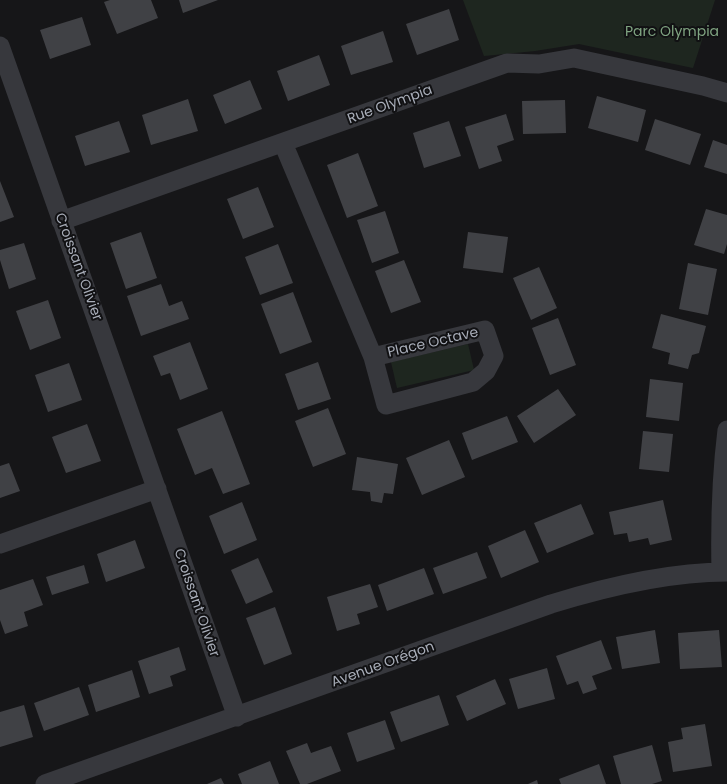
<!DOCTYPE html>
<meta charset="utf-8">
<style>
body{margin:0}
canvas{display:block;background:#161618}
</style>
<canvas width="727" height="784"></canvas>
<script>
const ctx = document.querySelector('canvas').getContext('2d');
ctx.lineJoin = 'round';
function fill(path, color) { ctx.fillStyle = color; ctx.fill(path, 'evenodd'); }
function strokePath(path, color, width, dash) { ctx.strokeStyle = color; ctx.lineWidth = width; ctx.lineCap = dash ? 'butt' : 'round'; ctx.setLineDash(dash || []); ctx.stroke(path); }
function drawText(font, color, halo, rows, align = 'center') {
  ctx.font = font + ' Poppins,sans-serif'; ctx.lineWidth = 4; ctx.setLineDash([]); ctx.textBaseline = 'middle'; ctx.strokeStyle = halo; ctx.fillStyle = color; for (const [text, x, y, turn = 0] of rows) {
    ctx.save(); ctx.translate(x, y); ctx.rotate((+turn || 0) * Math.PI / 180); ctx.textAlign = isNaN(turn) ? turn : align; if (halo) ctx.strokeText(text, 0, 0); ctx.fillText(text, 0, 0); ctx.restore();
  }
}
fill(new Path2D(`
 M 463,0 L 715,0 L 693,68 L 579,44 L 535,51 L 484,56 Z
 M 468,344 L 474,370 L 397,388 L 391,362 Z`), '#1e261f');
fill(new Path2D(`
 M 110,0 L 151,0 L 158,18 L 117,34 L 104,2 Z
 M 179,0 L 218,0 L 183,13 Z
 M 449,9 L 459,40 L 417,55 L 406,24 Z
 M 82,17 L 91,45 L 50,59 L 40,30 Z
 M 383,31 L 393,62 L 351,75 L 341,46 Z
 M 319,55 L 330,85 L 288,101 L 277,71 Z
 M 250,80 L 262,109 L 225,124 L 213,95 Z
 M 597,96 L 646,110 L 638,142 L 588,128 Z
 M 188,99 L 198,131 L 151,145 L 142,115 Z
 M 565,100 L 566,133 L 523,134 L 522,101 Z
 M 506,114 L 514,140 L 497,146 L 502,161 L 479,169 L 465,127 Z
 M 655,119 L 701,134 L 690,165 L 645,150 Z
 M 119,121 L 130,152 L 85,166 L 75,136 Z
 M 449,121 L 461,156 L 424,168 L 413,133 Z
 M 713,140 L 727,145 L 727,174 L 704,167 Z
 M 358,153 L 378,206 L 347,218 L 327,165 Z
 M 0,181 L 14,217 L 0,222 Z
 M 258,187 L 274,227 L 243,239 L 227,199 Z
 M 706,209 L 727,215 L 727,244 L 724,254 L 694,245 Z
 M 385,211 L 399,253 L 372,263 L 357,220 Z
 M 141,232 L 157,278 L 126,289 L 110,243 Z
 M 468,232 L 508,237 L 503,273 L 463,268 Z
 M 24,243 L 36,279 L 9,289 L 0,260 L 0,250 Z
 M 278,244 L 293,283 L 260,295 L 245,257 Z
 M 404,260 L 421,302 L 391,313 L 375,271 Z
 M 688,263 L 717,269 L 708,315 L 679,309 Z
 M 539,267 L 557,308 L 531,320 L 513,278 Z
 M 161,284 L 169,306 L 182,301 L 189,319 L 141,336 L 127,296 Z
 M 293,292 L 312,342 L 280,354 L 261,304 Z
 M 48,300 L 61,338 L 30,350 L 16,311 Z
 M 661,314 L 706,326 L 699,353 L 692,355 L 688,369 L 668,364 L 670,353 L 652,348 Z
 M 558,318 L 576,365 L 550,375 L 532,328 Z
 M 190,342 L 208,389 L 180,400 L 170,373 L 161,376 L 153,356 Z
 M 318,362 L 331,399 L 298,410 L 285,374 Z
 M 69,363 L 82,400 L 48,412 L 35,375 Z
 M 650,379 L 683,383 L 679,421 L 646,417 Z
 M 558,389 L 576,415 L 534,443 L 517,416 Z
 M 328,408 L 346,454 L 313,467 L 295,421 Z
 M 222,411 L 250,484 L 223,494 L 212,468 L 195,475 L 177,429 Z
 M 507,416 L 518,442 L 472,460 L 462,433 Z
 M 87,424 L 101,461 L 66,473 L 52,437 Z
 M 643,431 L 673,434 L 669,472 L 639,469 Z
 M 449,440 L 465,477 L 422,495 L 406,458 Z
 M 357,457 L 398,464 L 393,494 L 384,493 L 382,503 L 371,501 L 370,492 L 352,490 Z
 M 9,463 L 20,491 L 0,498 L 0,466 Z
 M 663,500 L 672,540 L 650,545 L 648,538 L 629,542 L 627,533 L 614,535 L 609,512 Z
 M 242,502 L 257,540 L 224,554 L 209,516 Z
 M 581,504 L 594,534 L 547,553 L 534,523 Z
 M 525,530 L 539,562 L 501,578 L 488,546 Z
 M 135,540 L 145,568 L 106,582 L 97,554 Z
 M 477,552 L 487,578 L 443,594 L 433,568 Z
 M 258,558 L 273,592 L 246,604 L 231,570 Z
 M 84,565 L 89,583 L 52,595 L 46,577 Z
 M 424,568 L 434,594 L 387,611 L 378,585 Z
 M 33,579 L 43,605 L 24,612 L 28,626 L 5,634 L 0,620 L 0,590 Z
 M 370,584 L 378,607 L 357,614 L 360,624 L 337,631 L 327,597 Z
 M 275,607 L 292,654 L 264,665 L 246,618 Z
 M 655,630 L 660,663 L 622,669 L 616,637 Z
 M 719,630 L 722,667 L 680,669 L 678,633 Z
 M 601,640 L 612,669 L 592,676 L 597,689 L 583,694 L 578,681 L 567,685 L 556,656 Z
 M 179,647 L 186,670 L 170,676 L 173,686 L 149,694 L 138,661 Z
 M 547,668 L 555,699 L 518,709 L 509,679 Z
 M 132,670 L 140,697 L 96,712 L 88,685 Z
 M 495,679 L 506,704 L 467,721 L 456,696 Z
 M 79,687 L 89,715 L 44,731 L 34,703 Z
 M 439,695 L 449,725 L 401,742 L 390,712 Z
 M 24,705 L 33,737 L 0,747 L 0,712 Z
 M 385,720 L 395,749 L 357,762 L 347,733 Z
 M 705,724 L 712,766 L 673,772 L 668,742 L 683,739 L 681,728 Z
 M 307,743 L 311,753 L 331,746 L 341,771 L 307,784 L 300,784 L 286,751 Z
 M 652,745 L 662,781 L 652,784 L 621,784 L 613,756 Z
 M 270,761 L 279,784 L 242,784 L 238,774 Z
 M 599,764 L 606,784 L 561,784 L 559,779 Z
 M 221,778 L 224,784 L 207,784 Z
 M 537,780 L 538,784 L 528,784 Z`), '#404145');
strokePath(new Path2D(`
 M 0,46 L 237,717
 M 283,143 L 373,357 L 386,405 L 473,382 L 486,371 L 494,356 L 485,330 L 373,357
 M 61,221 L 507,63 L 539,64 L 574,58 L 703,86 L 727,93
 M 0,544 L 157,489
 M 721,572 C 720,525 721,478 727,430
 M 45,784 L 551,604 C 606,587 670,572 727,572`), '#37383d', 19);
drawText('14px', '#7fa381', '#111113', [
 ["Parc Olympia",672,32]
]);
drawText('14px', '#a8adb8', '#111113', [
 ["Rue Olympia",390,105,-20],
 ["Croissant Olivier",78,267,70],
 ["Place Octave",433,343,-13],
 ["Croissant Olivier",196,603,71],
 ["Avenue Orégon",383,665,-20]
]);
</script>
